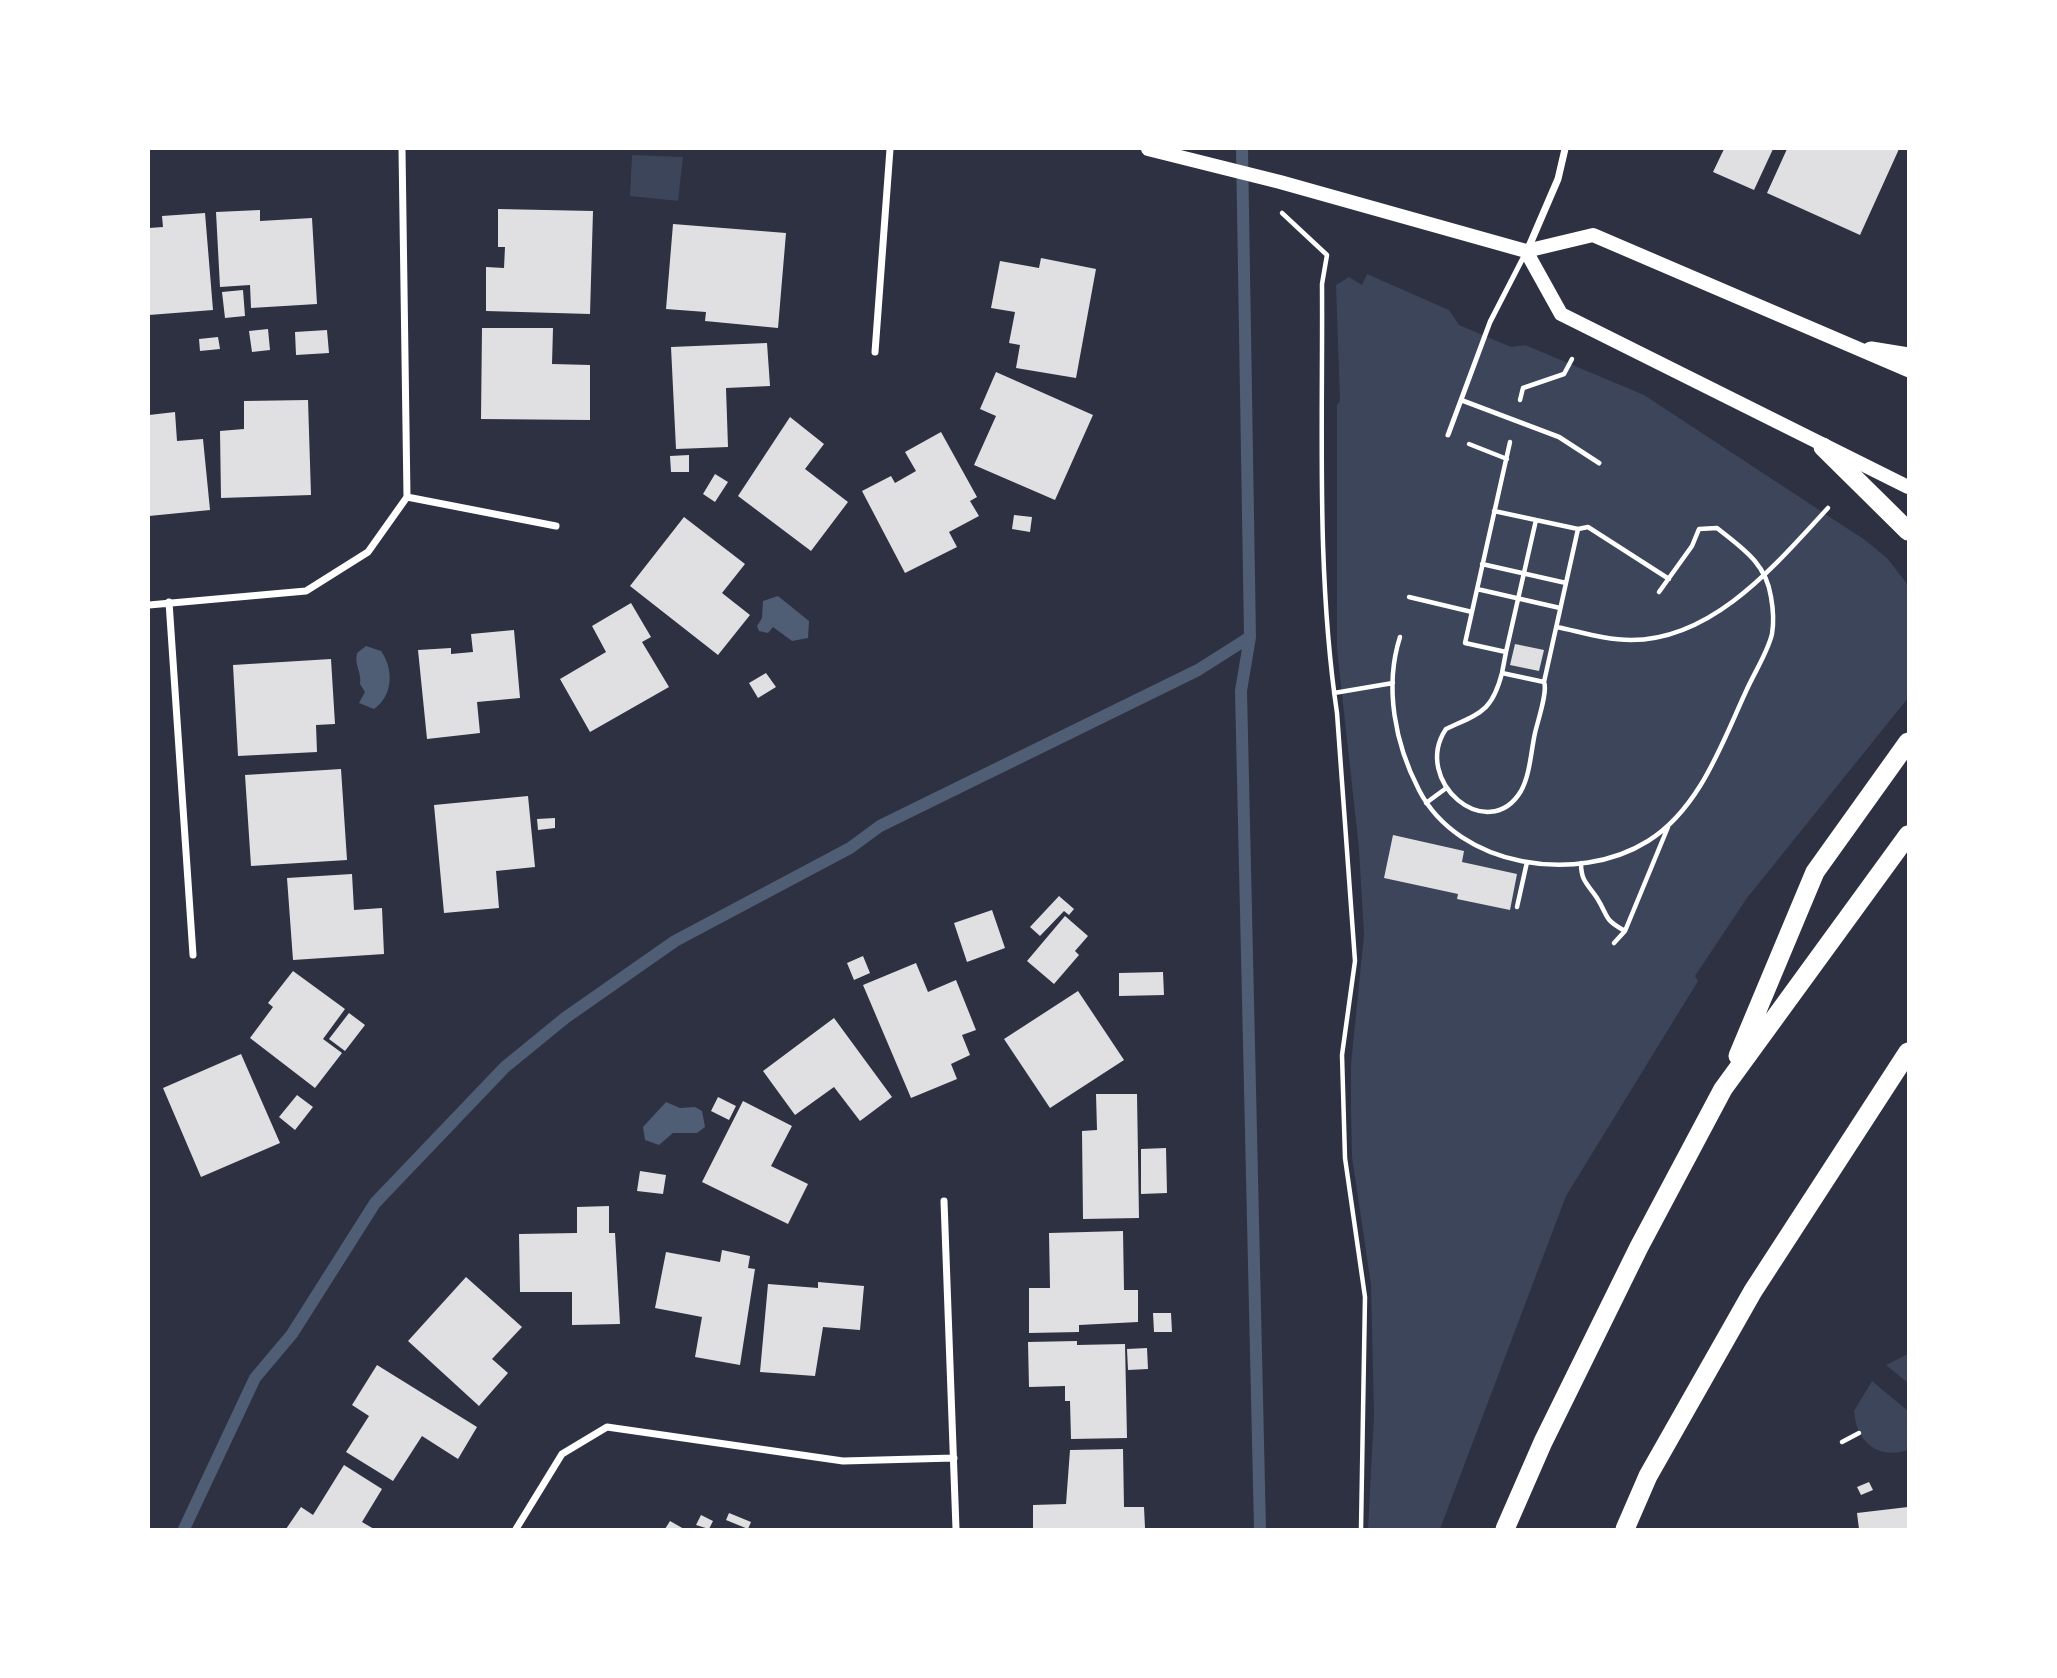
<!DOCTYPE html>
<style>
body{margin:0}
#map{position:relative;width:2057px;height:1678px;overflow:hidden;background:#2d3142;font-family:Arial,sans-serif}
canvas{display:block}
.frame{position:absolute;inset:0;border:150px solid #fff;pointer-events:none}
</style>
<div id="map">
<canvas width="2057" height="1678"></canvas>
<div class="frame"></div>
</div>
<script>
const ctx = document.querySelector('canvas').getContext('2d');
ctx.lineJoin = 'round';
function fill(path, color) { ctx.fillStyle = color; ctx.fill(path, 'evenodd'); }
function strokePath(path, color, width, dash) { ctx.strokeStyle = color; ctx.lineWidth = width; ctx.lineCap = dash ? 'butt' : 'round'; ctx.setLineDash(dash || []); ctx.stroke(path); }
fill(new Path2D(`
 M 632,155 L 683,157 L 678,201 L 630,196 Z
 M 1367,274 L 1449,310 L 1459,325 L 1511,347 L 1525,345 L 1644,395 L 1865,540 L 1887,558 L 1908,585 L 1908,698 L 1747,898 L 1695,976 L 1698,981 L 1566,1196 L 1440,1529 L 1368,1529 L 1374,1415 L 1371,1285 L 1352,1157 L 1351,1109 L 1351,1064 L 1364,935 L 1359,849 L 1337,649 L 1337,405 L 1340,401 L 1336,285 L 1349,277 L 1362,285 Z
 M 1908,1354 L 1908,1383 L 1886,1365 Z
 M 1872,1381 L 1908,1411 L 1908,1450 C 1878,1460 1856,1442 1854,1411 Z`), '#3c4559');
fill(new Path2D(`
 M 778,596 L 809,621 L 808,638 L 792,641 L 773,627 L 768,633 L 759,631 L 757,626 L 762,618 L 763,601 Z
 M 366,646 L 381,651 C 394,669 393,696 374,709 L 359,703 L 365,692 L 360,684 C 362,672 354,666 357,653 Z
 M 666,1102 L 680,1108 L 695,1107 L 702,1111 L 705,1127 L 697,1133 L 673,1133 L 659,1145 L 645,1140 L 643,1127 Z`), '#4f5d75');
strokePath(new Path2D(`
 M 1242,149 L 1250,637 L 1241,691 L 1260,1529
 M 184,1529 L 255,1378 L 292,1334 L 375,1203 L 505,1067 L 565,1018 L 675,941 L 850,848 L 880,826 L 1198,670 L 1250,637`), '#4f5d75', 12);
fill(new Path2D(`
 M 1724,149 L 1773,149 L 1754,190 L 1713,172 Z
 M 1787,149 L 1899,149 L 1860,235 L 1767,193 Z
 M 498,209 L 593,211 L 590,314 L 486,311 L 486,267 L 504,268 L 505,247 L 498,247 Z
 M 260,210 L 260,221 L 312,218 L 317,304 L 251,308 L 250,285 L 220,287 L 216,212 Z
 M 205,213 L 213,310 L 149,315 L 149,228 L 163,227 L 162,216 Z
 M 673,224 L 786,233 L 778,328 L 705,321 L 706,312 L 666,309 Z
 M 1041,258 L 1096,269 L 1076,378 L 1016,368 L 1020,345 L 1009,343 L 1015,312 L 991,308 L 1000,261 L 1039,268 Z
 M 243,290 L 245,316 L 225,318 L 222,292 Z
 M 482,328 L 553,328 L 552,364 L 590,365 L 590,420 L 481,419 Z
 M 268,329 L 270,350 L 252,352 L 249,331 Z
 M 327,330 L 329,353 L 296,355 L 295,332 Z
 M 218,337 L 220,349 L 200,351 L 199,339 Z
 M 767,343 L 770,386 L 726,388 L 728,447 L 676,449 L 671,347 Z
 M 996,372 L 1093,415 L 1055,500 L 974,465 L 996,416 L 980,409 Z
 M 308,400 L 311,495 L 221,498 L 220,431 L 244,429 L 244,401 Z
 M 175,412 L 177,441 L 203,439 L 210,510 L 149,516 L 149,415 Z
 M 790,417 L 824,444 L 805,469 L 848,502 L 811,551 L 738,496 Z
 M 941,432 L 977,497 L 970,501 L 979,516 L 949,532 L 957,547 L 905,573 L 862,491 L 891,476 L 895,483 L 916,471 L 905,452 Z
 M 689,455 L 689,472 L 671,472 L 670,456 Z
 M 715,474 L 728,482 L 715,502 L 703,494 Z
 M 1014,515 L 1032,517 L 1030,532 L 1012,529 Z
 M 684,517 L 745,564 L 722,593 L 750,615 L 718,655 L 630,586 Z
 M 631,603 L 651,637 L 642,642 L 669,687 L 590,732 L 560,679 L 606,652 L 592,626 Z
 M 514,630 L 520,698 L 477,702 L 480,733 L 427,739 L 418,650 L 451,648 L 451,654 L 473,652 L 471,634 Z
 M 1515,644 L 1544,650 L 1539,671 L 1510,665 Z
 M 331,659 L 335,724 L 316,725 L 317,752 L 238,756 L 233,665 Z
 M 766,673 L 776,687 L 758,698 L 749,683 Z
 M 341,769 L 347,860 L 251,866 L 245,775 Z
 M 528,796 L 535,867 L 496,871 L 499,908 L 444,913 L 434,805 Z
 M 555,818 L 555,828 L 538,830 L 537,819 Z
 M 1393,835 L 1464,851 L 1462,862 L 1517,874 L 1510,910 L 1457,899 L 1458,894 L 1384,878 Z
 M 352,874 L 354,910 L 382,908 L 384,954 L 293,960 L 287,878 Z
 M 1059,896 L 1074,909 L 1069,915 L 1064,911 L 1040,936 L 1030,927 Z
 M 992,910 L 1005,948 L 967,962 L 954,923 Z
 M 1065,916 L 1088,936 L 1075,951 L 1079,955 L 1054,984 L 1027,961 Z
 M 863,956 L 870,973 L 854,980 L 847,963 Z
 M 916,963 L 928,992 L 956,980 L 976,1030 L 962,1035 L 970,1055 L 951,1064 L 957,1079 L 911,1098 L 863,985 Z
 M 293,971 L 345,1009 L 323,1039 L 342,1053 L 315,1088 L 250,1038 L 273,1007 L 268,1003 Z
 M 1163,972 L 1164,995 L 1119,996 L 1119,973 Z
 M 1078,991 L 1124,1060 L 1050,1108 L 1004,1039 Z
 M 349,1013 L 365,1025 L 345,1051 L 329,1039 Z
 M 834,1018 L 892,1097 L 860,1121 L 834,1087 L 795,1115 L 763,1071 Z
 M 241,1054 L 280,1143 L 201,1177 L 163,1088 Z
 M 1096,1094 L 1137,1094 L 1139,1218 L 1083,1219 L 1082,1131 L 1097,1130 Z
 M 297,1095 L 313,1107 L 295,1130 L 279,1117 Z
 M 718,1097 L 736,1106 L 729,1120 L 711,1111 Z
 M 743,1101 L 792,1126 L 771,1166 L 808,1184 L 788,1224 L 702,1182 Z
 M 1166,1148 L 1167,1193 L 1141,1194 L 1141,1149 Z
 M 640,1171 L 666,1175 L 663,1194 L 637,1191 Z
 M 609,1206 L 609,1233 L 615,1233 L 620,1324 L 572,1325 L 572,1292 L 520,1292 L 519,1234 L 577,1233 L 577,1207 Z
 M 1123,1231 L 1124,1290 L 1138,1290 L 1138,1322 L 1079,1325 L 1079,1332 L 1029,1333 L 1029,1288 L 1050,1288 L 1049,1233 Z
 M 722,1250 L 750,1256 L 748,1268 L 755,1269 L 740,1365 L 695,1357 L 702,1317 L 655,1308 L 666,1252 L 720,1262 Z
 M 466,1277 L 522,1327 L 492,1359 L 508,1373 L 479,1406 L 408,1341 Z
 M 818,1282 L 864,1286 L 860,1330 L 823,1327 L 815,1376 L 760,1372 L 768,1284 L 818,1288 Z
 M 1153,1313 L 1171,1313 L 1172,1332 L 1154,1332 Z
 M 1077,1341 L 1077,1345 L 1125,1344 L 1127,1438 L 1071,1439 L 1070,1401 L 1065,1401 L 1065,1386 L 1029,1387 L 1028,1342 Z
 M 1147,1348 L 1148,1369 L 1128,1370 L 1127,1349 Z
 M 377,1365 L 477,1427 L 458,1459 L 422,1436 L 393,1481 L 346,1452 L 369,1416 L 352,1405 Z
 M 1123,1449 L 1124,1507 L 1144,1507 L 1145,1528 L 1033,1529 L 1033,1505 L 1066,1504 L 1070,1450 Z
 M 344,1465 L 382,1489 L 362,1522 L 374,1529 L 286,1529 L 301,1507 L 313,1515 Z
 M 1869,1482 L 1873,1490 L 1861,1495 L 1857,1487 Z
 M 1908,1507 L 1908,1529 L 1859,1529 L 1857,1513 Z
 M 729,1513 L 751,1522 L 748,1529 L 726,1520 Z
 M 701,1515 L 713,1521 L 709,1529 L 696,1525 Z
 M 670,1521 L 684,1529 L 665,1529 Z`), '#e0e0e3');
strokePath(new Path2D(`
 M 1282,213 L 1327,255 L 1322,284 C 1323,426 1316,572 1337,713 L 1355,961 L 1342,1055 L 1345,1158 L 1365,1297 L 1361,1529
 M 1520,400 L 1523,388 L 1564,374 L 1572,359
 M 1469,444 L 1507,459
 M 1494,511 L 1578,529 L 1544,682 L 1502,673 L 1506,652 L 1465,643 L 1510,442
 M 1578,529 L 1588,527 L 1669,579
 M 1482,564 L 1566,583
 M 1477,589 L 1560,608
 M 1409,597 L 1472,612
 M 1557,627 C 1581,632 1606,640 1631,640 C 1714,640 1777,563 1828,508
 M 1400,637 C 1384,687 1395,744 1419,790 C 1459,868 1578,885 1648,841 C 1701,808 1723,740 1748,687 C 1756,670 1768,651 1772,634 C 1774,622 1773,608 1771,597 C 1766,563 1742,548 1717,528 L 1699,529 L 1692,546 L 1659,592
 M 1506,652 L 1536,520
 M 1502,673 C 1492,712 1480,713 1446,729 C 1411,781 1488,846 1521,791 C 1530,775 1531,751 1535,733 C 1538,720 1548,691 1544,682
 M 1334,693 L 1393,683
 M 1426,803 L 1445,789
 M 1581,863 C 1581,882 1588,884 1597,898 C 1609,917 1603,919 1625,931
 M 1517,907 L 1527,862
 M 1614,943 L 1625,931 L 1668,827
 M 1842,1442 L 1859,1433`), '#fff', 4.5);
strokePath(new Path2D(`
 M 1461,400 L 1559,437 L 1599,463
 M 1448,435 L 1490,322 L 1525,254`), '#fff', 5);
strokePath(new Path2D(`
 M 1527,251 L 1558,179 L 1565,149
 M 875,352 L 890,149
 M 407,497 L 556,526
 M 169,602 L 193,955
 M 149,605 L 306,591 L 368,552 L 407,497 L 402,149
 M 944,1201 L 956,1529
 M 516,1529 L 562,1454 L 607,1427 L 843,1461 L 954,1458`), '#fff', 7);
strokePath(new Path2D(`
 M 1148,149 L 1280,182 L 1526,251 L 1593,235 L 1908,370
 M 1526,251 L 1561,314 L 1908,487`), '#fff', 14);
strokePath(new Path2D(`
 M 1871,351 L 1908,357
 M 1823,447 L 1908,531
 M 1738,1056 L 1815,872 L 1908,742
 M 1505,1529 L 1543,1442 L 1639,1247 L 1723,1089 L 1908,835
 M 1625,1529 L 1648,1476 L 1753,1291 L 1908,1052`), '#fff', 19);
</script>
